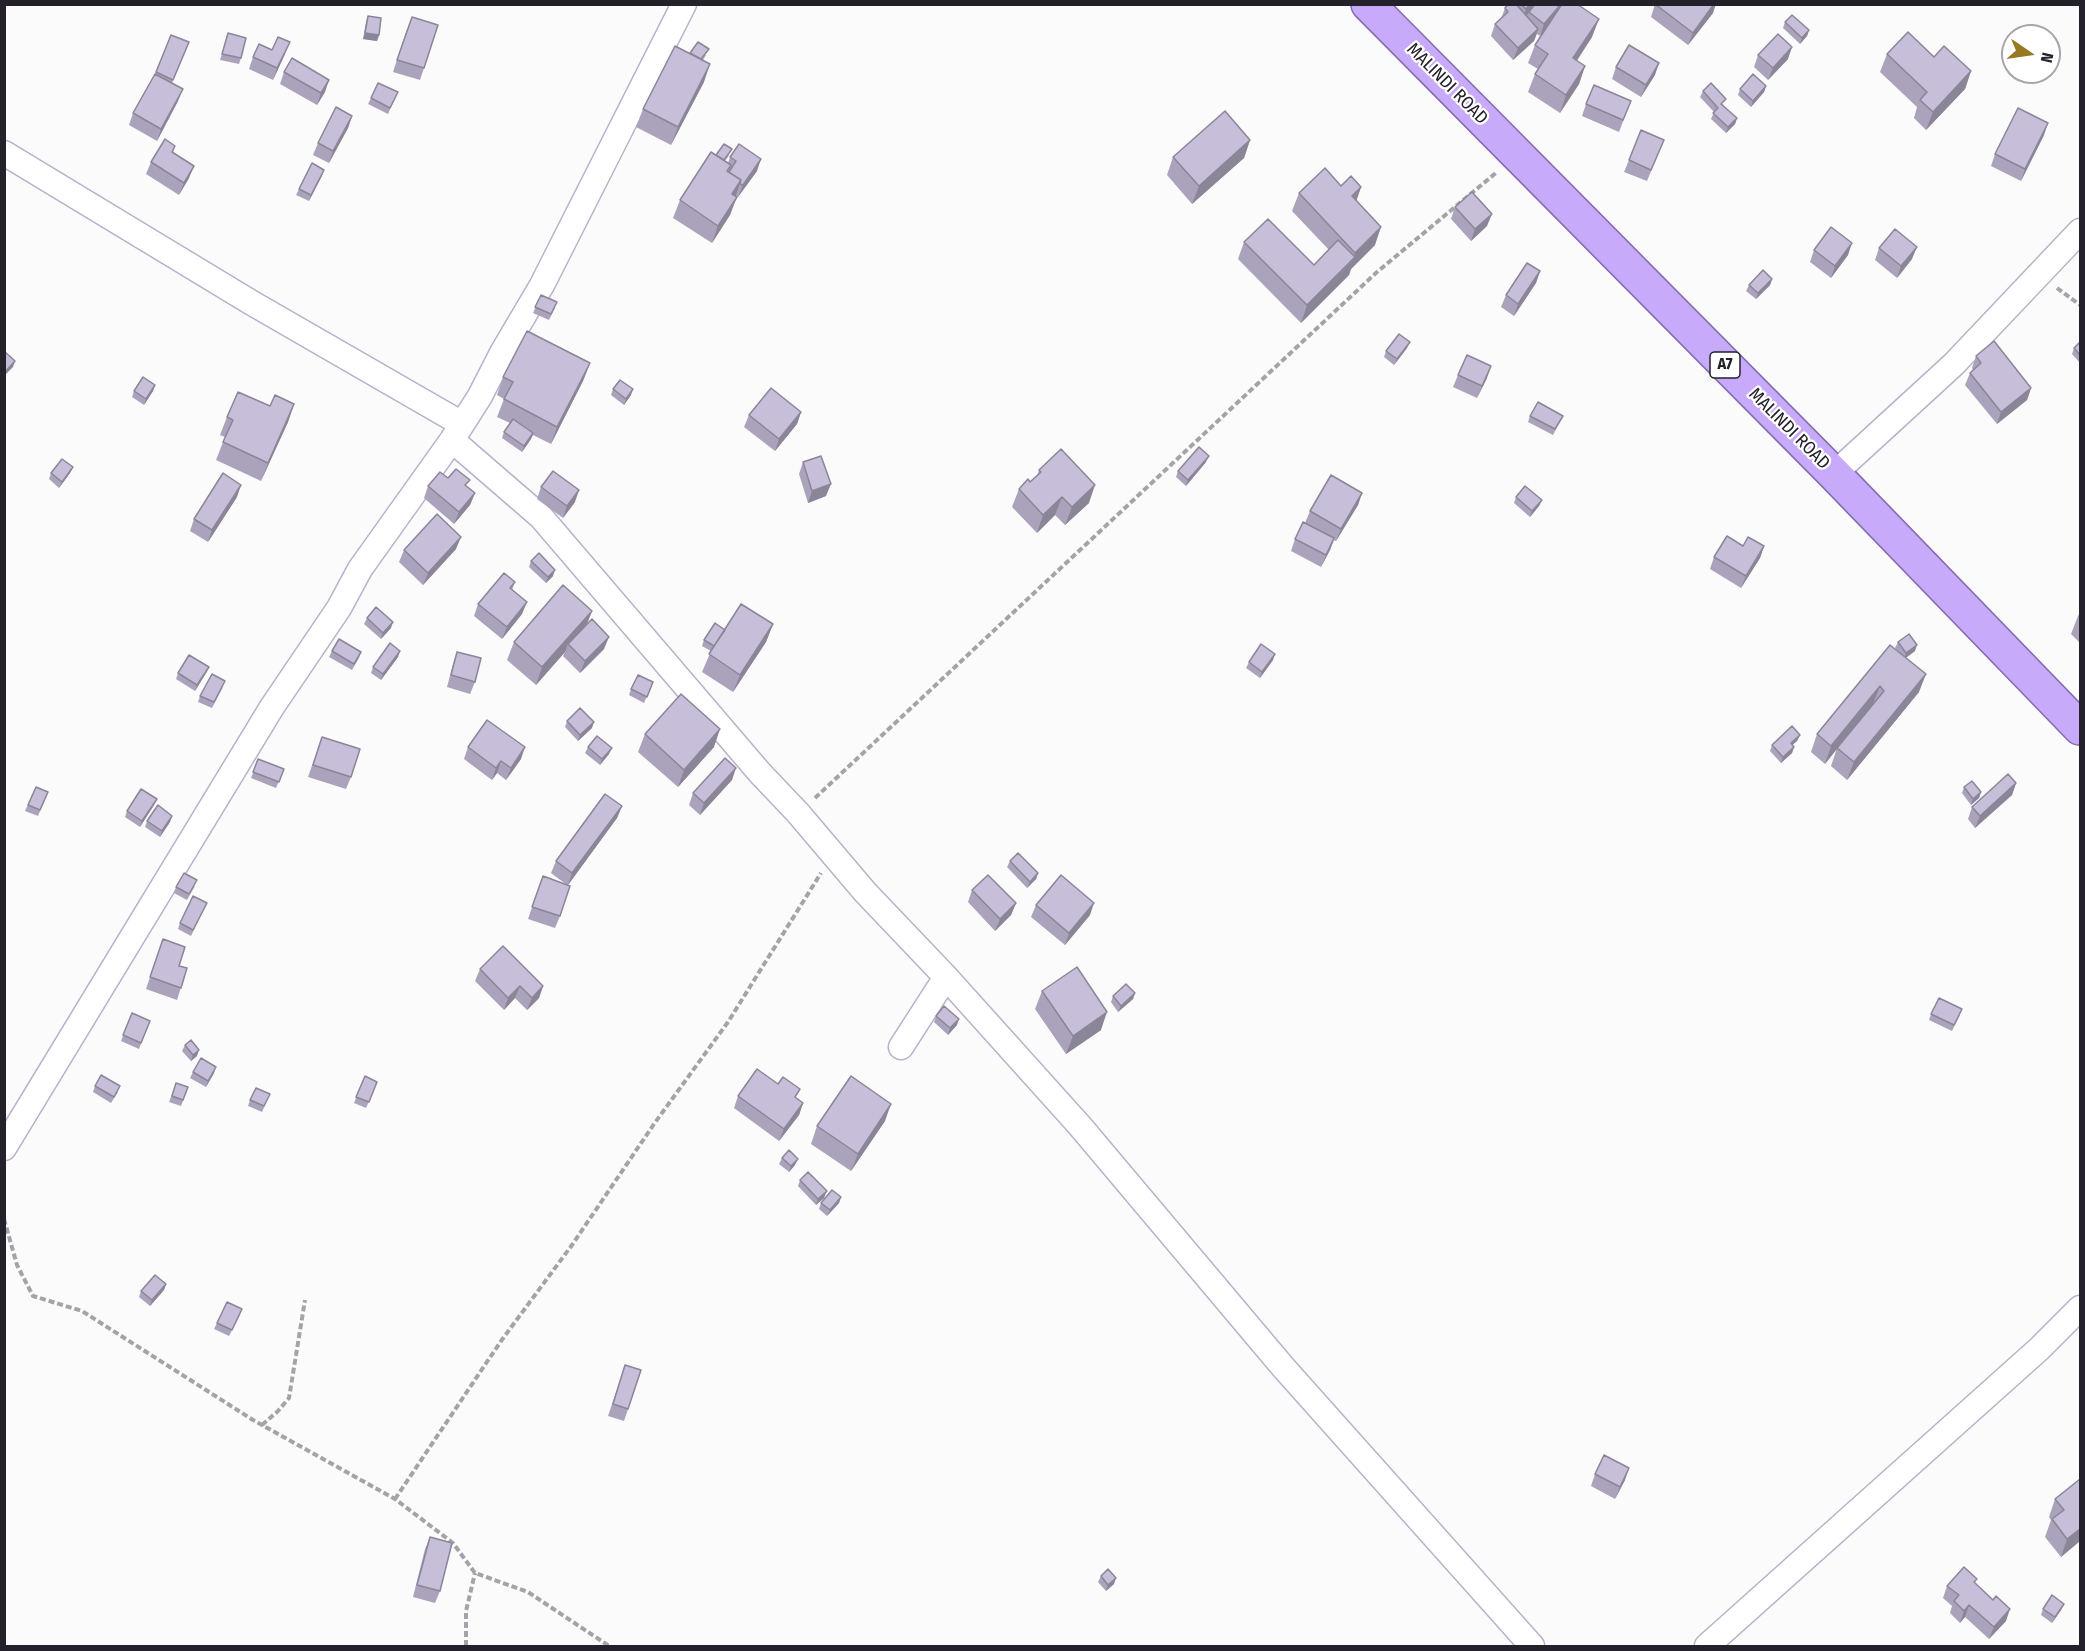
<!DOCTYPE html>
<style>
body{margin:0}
#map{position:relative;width:2085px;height:1651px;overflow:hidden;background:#fbfbfb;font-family:"Fira Sans Condensed",sans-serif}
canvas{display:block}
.frame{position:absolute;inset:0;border:6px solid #25212b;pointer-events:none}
.north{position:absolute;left:2001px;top:24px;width:60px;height:60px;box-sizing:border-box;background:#fff;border:2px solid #a8a6aa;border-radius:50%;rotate:103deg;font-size:16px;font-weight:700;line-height:24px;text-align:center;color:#25212b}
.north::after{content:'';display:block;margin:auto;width:21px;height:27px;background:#967921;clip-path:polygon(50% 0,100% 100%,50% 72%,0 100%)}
</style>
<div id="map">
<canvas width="2085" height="1651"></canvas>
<div class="frame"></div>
<div class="north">N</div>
</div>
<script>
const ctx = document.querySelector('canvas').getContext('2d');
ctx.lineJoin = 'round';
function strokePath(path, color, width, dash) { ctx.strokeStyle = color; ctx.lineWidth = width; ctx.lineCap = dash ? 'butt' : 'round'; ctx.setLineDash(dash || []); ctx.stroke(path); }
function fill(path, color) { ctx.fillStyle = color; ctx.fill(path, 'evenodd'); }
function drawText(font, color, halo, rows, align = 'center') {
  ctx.font = font + ' "Fira Sans Condensed",sans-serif'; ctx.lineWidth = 4.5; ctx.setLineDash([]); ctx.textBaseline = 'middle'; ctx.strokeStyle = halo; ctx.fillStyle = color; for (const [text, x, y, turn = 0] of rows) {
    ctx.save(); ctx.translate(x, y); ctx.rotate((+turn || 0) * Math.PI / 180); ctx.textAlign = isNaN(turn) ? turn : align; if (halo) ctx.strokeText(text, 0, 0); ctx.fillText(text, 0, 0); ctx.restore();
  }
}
const minor = new Path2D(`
 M 4,153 L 252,303 L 462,424
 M 452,440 L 541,517 L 760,773 L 798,813 L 865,892 L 946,977 L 1080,1126 L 1283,1367 L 1532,1646
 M 1834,474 L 1954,364 L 2080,231
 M 901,1047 L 946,977
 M 4,1148 L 272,707 L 339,608 L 360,569 L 452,440 L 480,396 L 503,351 L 542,285 L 684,4
 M 1707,1646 L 2039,1349 L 2080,1308`);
const trunk = new Path2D(`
 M 1368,4 L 1834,474 L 2080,728`);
strokePath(minor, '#b9b1cb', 27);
strokePath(trunk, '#856cb0', 36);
strokePath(new Path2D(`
 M 2057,288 L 2080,305
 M 815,798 L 1377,272 L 1497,172
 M 4,1219 L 17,1265 L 33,1296 L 82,1311 L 253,1420 L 395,1499 L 453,1543 L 475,1573 L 528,1592 L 609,1646
 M 262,1425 L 278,1411 L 289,1398 L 305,1300
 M 395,1499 L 501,1341 L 572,1245 L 654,1124 L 728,1022 L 821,873
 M 466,1646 L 466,1611 L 475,1573`), '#a4a3a7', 4, [6, 3]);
strokePath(minor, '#fff', 24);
strokePath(trunk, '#c7aafa', 33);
fill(new Path2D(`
 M 1508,4 L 1577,4 L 1592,37 L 1577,61 L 1585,66 L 1579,84 L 1560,113 L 1528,92 L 1535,74 L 1538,69 L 1528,63 L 1535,45 L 1543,32 L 1540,36 L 1537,34 L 1534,41 L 1513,60 L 1491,36 L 1495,24 L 1501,19 L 1505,8 Z
 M 1655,4 L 1713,13 L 1688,45 L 1651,17 Z
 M 368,16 L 379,35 L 377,41 L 363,39 L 366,22 Z
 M 1785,22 L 1809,30 L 1807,36 L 1800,44 L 1783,28 Z
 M 407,29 L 424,68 L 420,80 L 393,72 Z
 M 228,33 L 241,58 L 239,64 L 220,60 Z
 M 171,35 L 189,42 L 172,83 L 178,101 L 157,141 L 129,125 L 133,113 L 155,74 Z
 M 272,50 L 285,54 L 273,80 L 249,69 L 253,57 Z
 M 690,53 L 706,55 L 703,60 L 704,82 L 671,145 L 636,127 L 643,109 Z
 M 1887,54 L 1934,57 L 1971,71 L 1965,89 L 1926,130 L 1914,118 L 1917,107 L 1880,72 Z
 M 1758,55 L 1788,59 L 1768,80 L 1754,67 Z
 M 1616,67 L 1655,75 L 1641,97 L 1612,79 Z
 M 284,72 L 325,92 L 317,105 L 280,84 Z
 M 1766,86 L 1764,92 L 1751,107 L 1738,95 L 1740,89 Z
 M 1703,91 L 1724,105 L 1723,106 L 1737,118 L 1735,124 L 1726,133 L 1711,119 L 1714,112 L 1700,97 Z
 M 398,92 L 388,114 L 368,104 L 371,98 Z
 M 1631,101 L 1619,132 L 1582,116 L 1586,104 Z
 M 352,116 L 348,128 L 329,163 L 313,155 L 318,143 Z
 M 2044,135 L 2021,181 L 1991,166 L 1995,154 Z
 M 1250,140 L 1244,158 L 1192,204 L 1167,175 L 1173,157 Z
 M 1664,140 L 1647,181 L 1624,172 L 1629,160 Z
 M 175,146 L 173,153 L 189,178 L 179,195 L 146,174 L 151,162 Z
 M 716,155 L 729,155 L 725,161 L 728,163 L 730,157 L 757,171 L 738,197 L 736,196 L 730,215 L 712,243 L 673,218 L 680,200 Z
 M 324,170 L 309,201 L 296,195 L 299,189 Z
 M 1341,186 L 1361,187 L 1356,201 L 1375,245 L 1351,269 L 1349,275 L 1301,323 L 1238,259 L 1244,242 L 1314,265 L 1329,250 L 1292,211 L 1299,193 Z
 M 1455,207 L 1487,226 L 1471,241 L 1451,219 Z
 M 1879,248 L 1912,259 L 1897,278 L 1875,260 Z
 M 1814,250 L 1848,255 L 1831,278 L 1810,262 Z
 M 1540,271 L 1536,283 L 1514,316 L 1501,307 L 1506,295 Z
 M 1772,279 L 1770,285 L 1756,299 L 1746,291 L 1749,285 Z
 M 541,295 L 555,308 L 549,320 L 533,313 Z
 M 2080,342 L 2080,363 L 2072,354 L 2074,348 Z
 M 1407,348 L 1394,365 L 1384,357 L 1386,351 Z
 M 1976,356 L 2031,388 L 2027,400 L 1997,424 L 1965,385 L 1970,373 L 1973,370 L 1972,368 Z
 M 590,363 L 583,381 L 551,444 L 533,435 L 531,439 L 522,452 L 502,438 L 504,432 L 510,423 L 497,417 L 504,399 L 497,395 L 503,377 Z
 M 1458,375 L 1487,378 L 1477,398 L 1453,387 Z
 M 155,385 L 153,391 L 144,405 L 132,397 L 134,391 Z
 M 613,389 L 631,395 L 624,405 L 611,395 Z
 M 294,404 L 288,422 L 261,481 L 216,460 L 225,437 L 220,435 L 227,417 L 270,406 Z
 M 801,412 L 797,424 L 775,451 L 744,427 L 749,415 Z
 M 1530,416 L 1563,416 L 1553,435 L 1528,422 Z
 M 803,462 L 826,496 L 808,503 L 799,474 Z
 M 1206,462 L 1186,486 L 1176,477 L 1178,471 Z
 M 73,467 L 70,473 L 59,488 L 49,479 L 51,473 Z
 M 1039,470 L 1089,503 L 1065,525 L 1055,515 L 1037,533 L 1012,507 L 1019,489 L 1030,482 L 1037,476 Z
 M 448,478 L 467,487 L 475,493 L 470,505 L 454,524 L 424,498 L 428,486 Z
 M 541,487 L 575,502 L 563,518 L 537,499 Z
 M 1362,493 L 1358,505 L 1336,541 L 1334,540 L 1330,550 L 1321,567 L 1291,551 L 1295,539 L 1305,523 L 1310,511 Z
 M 237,497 L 208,542 L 190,531 L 194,519 Z
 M 1516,497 L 1542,500 L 1539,506 L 1530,517 L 1514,503 Z
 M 1743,546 L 1764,546 L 1760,558 L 1741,588 L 1710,569 L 1714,557 Z
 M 456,549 L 423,585 L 399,562 L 404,550 Z
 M 531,561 L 553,576 L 546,583 L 529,567 Z
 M 515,582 L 512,590 L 522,614 L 502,639 L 474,616 L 478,604 Z
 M 592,611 L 587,624 L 604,649 L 580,673 L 563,656 L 565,652 L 536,685 L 507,660 L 514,642 Z
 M 2080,613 L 2080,643 L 2071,634 L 2078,616 Z
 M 367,618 L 391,628 L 381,639 L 364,624 Z
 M 773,624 L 766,642 L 733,692 L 702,672 L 711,651 L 702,646 L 704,640 Z
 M 1898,642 L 1915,651 L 1906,658 L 1919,692 L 1847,780 L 1831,766 L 1837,748 L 1825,764 L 1811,752 L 1817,734 L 1898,651 L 1895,648 Z
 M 332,651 L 361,652 L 359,658 L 352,670 L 329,657 Z
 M 457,652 L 475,682 L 470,694 L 447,687 L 453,664 Z
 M 398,657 L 381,680 L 371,673 L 373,667 Z
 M 1273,660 L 1260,678 L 1246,668 L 1249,662 Z
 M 209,667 L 206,673 L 195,691 L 176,679 L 178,673 Z
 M 653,682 L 644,703 L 629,695 L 631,689 Z
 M 223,687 L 212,708 L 198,702 L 200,696 Z
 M 567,721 L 592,728 L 578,741 L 565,727 Z
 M 645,734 L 714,747 L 678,787 L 638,752 Z
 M 1800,735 L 1797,741 L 1792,745 L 1794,747 L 1792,753 L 1781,763 L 1770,751 L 1772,745 Z
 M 322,737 L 351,777 L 346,789 L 308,777 Z
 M 468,747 L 521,759 L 506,780 L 497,773 L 492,780 L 464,759 Z
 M 588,747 L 609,754 L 600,765 L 585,753 Z
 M 258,759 L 284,769 L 276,788 L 251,778 Z
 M 732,780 L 700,815 L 689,805 L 693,793 Z
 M 2016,783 L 2012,795 L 1975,828 L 1968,819 L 1972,807 Z
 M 36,787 L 48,792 L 38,816 L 25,811 Z
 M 1964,787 L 1981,792 L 1979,798 L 1971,805 L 1962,793 Z
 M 154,805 L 140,827 L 125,817 L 127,811 Z
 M 622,806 L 617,818 L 568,885 L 560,916 L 555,928 L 528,919 L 543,876 L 567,885 L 551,873 L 556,861 Z
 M 147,821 L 170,822 L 160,837 L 145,827 Z
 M 1010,861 L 1038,873 L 1036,879 L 1027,888 L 1007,867 Z
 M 195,886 L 187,900 L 174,893 L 176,887 Z
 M 972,890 L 1016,903 L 1011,915 L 995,931 L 968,902 Z
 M 207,903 L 191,936 L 178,929 L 180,923 Z
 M 1036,905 L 1090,915 L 1065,945 L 1031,917 Z
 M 159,951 L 179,966 L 187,968 L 177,1000 L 146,989 Z
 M 480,969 L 543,986 L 539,998 L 527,1010 L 515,998 L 504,1010 L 475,981 Z
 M 1042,991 L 1101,1030 L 1066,1054 L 1035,1009 Z
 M 1135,993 L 1133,999 L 1118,1012 L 1111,1002 L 1113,996 Z
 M 132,1013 L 150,1021 L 139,1049 L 121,1041 Z
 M 1931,1014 L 1960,1015 L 1952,1031 L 1929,1020 Z
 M 936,1016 L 957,1025 L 948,1035 L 934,1022 Z
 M 185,1045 L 197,1056 L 191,1061 L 182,1051 Z
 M 193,1072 L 214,1073 L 206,1087 L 190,1078 Z
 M 365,1076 L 375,1088 L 366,1108 L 354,1103 Z
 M 176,1083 L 188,1087 L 181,1106 L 169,1102 Z
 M 95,1086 L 118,1092 L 111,1103 L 93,1092 Z
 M 270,1094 L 262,1112 L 248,1106 L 250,1100 Z
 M 738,1096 L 803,1103 L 799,1115 L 779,1141 L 734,1108 Z
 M 885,1121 L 851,1171 L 811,1144 L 817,1126 Z
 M 782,1158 L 795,1165 L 789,1172 L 779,1164 Z
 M 800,1180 L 824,1198 L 816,1205 L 798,1186 Z
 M 841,1197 L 839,1203 L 827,1216 L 819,1209 L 821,1203 Z
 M 166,1284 L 164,1290 L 150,1306 L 139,1297 L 141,1291 Z
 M 240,1315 L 229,1336 L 214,1329 L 217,1323 Z
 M 625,1365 L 628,1409 L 624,1421 L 608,1416 Z
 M 1595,1474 L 1625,1480 L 1615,1499 L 1591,1486 Z
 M 2080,1479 L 2080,1541 L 2061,1557 L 2045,1537 L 2051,1520 L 2049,1517 L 2055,1499 Z
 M 430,1537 L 440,1591 L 435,1603 L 413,1597 L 425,1549 Z
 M 1101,1576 L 1114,1584 L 1106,1591 L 1098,1582 Z
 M 1975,1584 L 2006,1621 L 1989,1639 L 1965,1617 L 1960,1623 L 1950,1613 L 1952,1606 L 1943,1598 L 1947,1586 Z
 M 2043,1609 L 2061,1610 L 2052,1623 L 2041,1615 Z`), '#aba3bb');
fill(new Path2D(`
 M 1530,4 L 1536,4 L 1522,21 L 1526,9 Z
 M 1561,4 L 1566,4 L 1540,36 L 1544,24 Z
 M 1714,4 L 1716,4 L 1713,13 L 1688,45 L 1693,33 Z
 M 1599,19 L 1592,37 L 1566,76 L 1573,58 Z
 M 1538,29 L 1534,41 L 1513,60 L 1518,48 Z
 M 1809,30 L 1807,36 L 1800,44 L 1802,38 Z
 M 365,33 L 379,35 L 377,41 L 363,39 Z
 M 290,42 L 285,54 L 273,80 L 277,68 Z
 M 1792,47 L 1788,59 L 1768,80 L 1773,68 Z
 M 1659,63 L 1655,75 L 1641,97 L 1646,85 Z
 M 710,64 L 704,82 L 671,145 L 678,127 Z
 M 1585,66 L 1579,84 L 1560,113 L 1566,95 Z
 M 1971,71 L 1965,89 L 1926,130 L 1933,112 Z
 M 329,80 L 325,92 L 317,105 L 321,93 Z
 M 1766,86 L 1764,92 L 1751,107 L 1753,101 Z
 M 183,89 L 178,101 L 157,141 L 161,129 Z
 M 352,116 L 348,128 L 329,163 L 333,151 Z
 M 1737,118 L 1735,124 L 1726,133 L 1728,127 Z
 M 2048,123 L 2044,135 L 2021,181 L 2025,169 Z
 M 1250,140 L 1244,158 L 1192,204 L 1199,186 Z
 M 761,159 L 757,171 L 738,197 L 743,185 Z
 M 194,166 L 189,178 L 179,195 L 184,183 Z
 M 324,170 L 322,176 L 309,201 L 311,195 Z
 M 741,180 L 735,198 L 732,194 Z
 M 1361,187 L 1355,205 L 1352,196 Z
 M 737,197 L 730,215 L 712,243 L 718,226 Z
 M 1492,214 L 1487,226 L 1471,241 L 1475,229 Z
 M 1381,227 L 1375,245 L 1351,269 L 1349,275 L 1301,323 L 1307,305 L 1353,260 L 1355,253 Z
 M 1852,243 L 1848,255 L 1831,278 L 1835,266 Z
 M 1917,247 L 1912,259 L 1897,278 L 1901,266 Z
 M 1540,271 L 1536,283 L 1514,316 L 1518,304 Z
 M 1772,279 L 1770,285 L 1756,299 L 1758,293 Z
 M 1410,342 L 1407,348 L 1394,365 L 1397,359 Z
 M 15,361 L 13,367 L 4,376 L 4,373 Z
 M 590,363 L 583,381 L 551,444 L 557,427 Z
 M 1491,366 L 1487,378 L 1477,398 L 1482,386 Z
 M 155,385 L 153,391 L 144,405 L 146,399 Z
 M 2031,388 L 2027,400 L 1997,424 L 2001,412 Z
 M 633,389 L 631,395 L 624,405 L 626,399 Z
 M 294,404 L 288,422 L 261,481 L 268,463 Z
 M 801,412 L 797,424 L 775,451 L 779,439 Z
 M 533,433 L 531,439 L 522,452 L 524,446 Z
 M 1209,456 L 1206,462 L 1186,486 L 1188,480 Z
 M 73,467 L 70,473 L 59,488 L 62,482 Z
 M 831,484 L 826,496 L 808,503 L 812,491 Z
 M 241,485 L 237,497 L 208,542 L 212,530 Z
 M 1095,485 L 1089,503 L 1065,525 L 1072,507 Z
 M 579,490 L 575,502 L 563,518 L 567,506 Z
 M 475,493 L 470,505 L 454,524 L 459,512 Z
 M 1362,493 L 1358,505 L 1336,541 L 1341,529 Z
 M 1062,497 L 1055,515 L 1037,533 L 1043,515 Z
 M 1542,500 L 1539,506 L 1530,517 L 1532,511 Z
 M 461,537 L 456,549 L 423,585 L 428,573 Z
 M 1334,538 L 1330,550 L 1321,567 L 1326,555 Z
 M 1764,546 L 1760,558 L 1741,588 L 1746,576 Z
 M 555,570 L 553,576 L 546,583 L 548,577 Z
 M 527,602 L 522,614 L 502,639 L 507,627 Z
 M 592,611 L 585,629 L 568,644 L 565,652 L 536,685 L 542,667 Z
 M 393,622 L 391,628 L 381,639 L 383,633 Z
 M 773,624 L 766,642 L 733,692 L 740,675 Z
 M 609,637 L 604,649 L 580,673 L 585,661 Z
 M 1917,645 L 1915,651 L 1904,659 L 1906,653 Z
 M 400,651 L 398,657 L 381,680 L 383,674 Z
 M 1275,654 L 1273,660 L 1260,678 L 1262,672 Z
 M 209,667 L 206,673 L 195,691 L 197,685 Z
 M 1926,674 L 1919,692 L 1847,780 L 1854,762 Z
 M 1880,686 L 1873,704 L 1825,764 L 1831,746 Z
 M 594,722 L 592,728 L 578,741 L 580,735 Z
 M 720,729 L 714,747 L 678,787 L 684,770 Z
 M 1800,735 L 1797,741 L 1788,749 L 1791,743 Z
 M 525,747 L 521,759 L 506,780 L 511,768 Z
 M 1794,747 L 1792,753 L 1781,763 L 1783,757 Z
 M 612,748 L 609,754 L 600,765 L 602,759 Z
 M 501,761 L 497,773 L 492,780 L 496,768 Z
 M 736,768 L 732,780 L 700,815 L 704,803 Z
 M 2016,783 L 2012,795 L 1975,828 L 1980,816 Z
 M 1981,792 L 1979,798 L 1971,805 L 1973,799 Z
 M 157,799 L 154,805 L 140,827 L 142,821 Z
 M 622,806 L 617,818 L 568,885 L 572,873 Z
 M 172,816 L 170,822 L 160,837 L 162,831 Z
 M 1038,873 L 1036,879 L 1027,888 L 1030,882 Z
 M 1016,903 L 1011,915 L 995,931 L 1000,919 Z
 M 1094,903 L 1090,915 L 1065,945 L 1069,933 Z
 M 520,986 L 515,998 L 504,1010 L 508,998 Z
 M 543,986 L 539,998 L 527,1010 L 532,998 Z
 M 1135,993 L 1133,999 L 1118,1012 L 1121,1006 Z
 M 1107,1012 L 1101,1030 L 1066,1054 L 1073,1036 Z
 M 959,1019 L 957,1025 L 948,1035 L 950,1028 Z
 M 199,1050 L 197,1056 L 191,1061 L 193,1055 Z
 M 216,1067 L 214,1073 L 206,1087 L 208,1081 Z
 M 803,1103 L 799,1115 L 779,1141 L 784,1129 Z
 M 891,1104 L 885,1121 L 851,1171 L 858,1154 Z
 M 798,1159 L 795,1165 L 789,1172 L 791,1166 Z
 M 827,1191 L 824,1198 L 816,1205 L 818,1199 Z
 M 841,1197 L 839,1203 L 827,1216 L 830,1210 Z
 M 166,1284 L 164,1290 L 150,1306 L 152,1300 Z
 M 1629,1468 L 1625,1480 L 1615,1499 L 1620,1487 Z
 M 2080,1529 L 2080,1541 L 2061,1557 L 2067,1539 Z
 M 1116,1578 L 1114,1584 L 1106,1591 L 1108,1585 Z
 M 2064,1604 L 2061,1610 L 2052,1623 L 2055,1617 Z
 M 1969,1605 L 1965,1617 L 1960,1623 L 1964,1611 Z
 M 2010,1609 L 2006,1621 L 1989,1639 L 1994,1627 Z`), '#8b8598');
const building = new Path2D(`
 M 1508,4 L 1516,4 L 1538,29 L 1518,48 L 1495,24 L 1508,12 L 1505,8 Z
 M 1521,4 L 1530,4 L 1526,9 Z
 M 1535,4 L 1561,4 L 1544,24 L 1529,12 Z
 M 1562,4 L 1577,4 L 1599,19 L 1573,58 L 1585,66 L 1566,95 L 1535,74 L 1548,54 L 1535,45 Z
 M 1655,4 L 1714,4 L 1693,33 Z
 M 1792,15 L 1809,30 L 1802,38 L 1785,22 Z
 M 368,16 L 381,18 L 379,35 L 365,33 Z
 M 412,17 L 438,25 L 424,68 L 397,60 Z
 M 1908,32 L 1934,57 L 1944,46 L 1971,71 L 1933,112 L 1920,100 L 1927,92 L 1887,54 Z
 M 228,33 L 246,38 L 241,58 L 222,54 Z
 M 1778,34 L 1792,47 L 1773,68 L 1758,55 Z
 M 171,35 L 189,42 L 173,80 L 156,72 Z
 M 278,37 L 290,42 L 277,68 L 253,57 L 259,44 L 272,50 Z
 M 698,42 L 709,49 L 701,59 L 690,53 Z
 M 1629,45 L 1659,63 L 1646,85 L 1616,67 Z
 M 675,46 L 710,64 L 678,127 L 643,109 Z
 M 292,58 L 329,80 L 321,93 L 284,72 Z
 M 155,74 L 183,89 L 161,129 L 133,113 Z
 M 1753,74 L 1766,86 L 1753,101 L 1740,89 Z
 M 378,83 L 398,92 L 390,108 L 371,98 Z
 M 1711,83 L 1726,99 L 1721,104 L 1737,118 L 1728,127 L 1713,113 L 1718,108 L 1703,91 Z
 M 1594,85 L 1631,101 L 1623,120 L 1586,104 Z
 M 336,107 L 352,116 L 333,151 L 318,143 Z
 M 2018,108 L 2048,123 L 2025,169 L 1995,154 Z
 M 1225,111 L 1250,140 L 1199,186 L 1173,157 Z
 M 1641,130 L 1664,140 L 1651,170 L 1629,160 Z
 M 165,139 L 175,146 L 172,152 L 194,166 L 184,183 L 151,162 Z
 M 724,144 L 732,149 L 724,160 L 716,155 Z
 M 739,144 L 761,159 L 743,185 L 740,184 L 741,180 L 729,172 L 736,161 L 730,157 Z
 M 711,152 L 731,165 L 727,171 L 741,180 L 732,194 L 737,197 L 718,226 L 680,200 Z
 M 312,163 L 324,170 L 311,195 L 299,189 Z
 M 1325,168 L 1341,186 L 1351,176 L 1361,187 L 1352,196 L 1381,227 L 1355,253 L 1299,193 Z
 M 1472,192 L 1492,214 L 1475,229 L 1455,207 Z
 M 1268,219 L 1314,265 L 1338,240 L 1355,257 L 1307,305 L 1244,242 Z
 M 1831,227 L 1852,243 L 1835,266 L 1814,250 Z
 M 1895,229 L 1917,247 L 1901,266 L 1879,248 Z
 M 1527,263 L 1540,271 L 1518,304 L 1506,295 Z
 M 1763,270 L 1772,279 L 1758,293 L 1749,285 Z
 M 541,295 L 557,302 L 551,314 L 535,307 Z
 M 527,331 L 590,363 L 557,427 L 504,399 L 513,382 L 503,377 Z
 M 1399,334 L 1410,342 L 1397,359 L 1386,351 Z
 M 1994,341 L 2031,388 L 2001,412 L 1970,373 L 1981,363 L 1976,356 Z
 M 2080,342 L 2080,355 L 2074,348 Z
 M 4,351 L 15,361 L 4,373 Z
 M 1467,355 L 1491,366 L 1482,386 L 1458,375 Z
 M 143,377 L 155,385 L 146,399 L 134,391 Z
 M 620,380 L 633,389 L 626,399 L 613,389 Z
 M 771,388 L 801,412 L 779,439 L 749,415 Z
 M 238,392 L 270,406 L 275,395 L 294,404 L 268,463 L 223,442 L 233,420 L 227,417 Z
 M 1538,402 L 1563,416 L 1555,429 L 1530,416 Z
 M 513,419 L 533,433 L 524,446 L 504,432 Z
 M 1199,447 L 1209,456 L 1188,480 L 1178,471 Z
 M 1061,449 L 1095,485 L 1072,507 L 1062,497 L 1043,515 L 1019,489 L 1028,479 L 1030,482 L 1041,472 L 1039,470 Z
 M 821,456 L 831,484 L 812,491 L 803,462 Z
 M 62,459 L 73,467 L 62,482 L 51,473 Z
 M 456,469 L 470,480 L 465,485 L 475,493 L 459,512 L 428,486 L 440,472 L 448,478 Z
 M 553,471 L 579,490 L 567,506 L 541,487 Z
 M 223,473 L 241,485 L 212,530 L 194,519 Z
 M 1331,475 L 1362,493 L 1341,529 L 1310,511 Z
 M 1525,486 L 1542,500 L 1532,511 L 1516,497 Z
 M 437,514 L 461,537 L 428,573 L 404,550 Z
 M 1303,522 L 1334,538 L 1326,555 L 1295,539 Z
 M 1727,536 L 1743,546 L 1748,537 L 1764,546 L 1746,576 L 1714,557 Z
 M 539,553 L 555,570 L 548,577 L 531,561 Z
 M 504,573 L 515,582 L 510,588 L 527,602 L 507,627 L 478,604 Z
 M 563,585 L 592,611 L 542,667 L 514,642 Z
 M 741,604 L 773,624 L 740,675 L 709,654 Z
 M 376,607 L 393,622 L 383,633 L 367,618 Z
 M 592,619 L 609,637 L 585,661 L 568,644 Z
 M 715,623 L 725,630 L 714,646 L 704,640 Z
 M 1909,634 L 1917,645 L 1906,653 L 1898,642 Z
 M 339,639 L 361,652 L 354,664 L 332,651 Z
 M 390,643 L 400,651 L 383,674 L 373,667 Z
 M 1261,644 L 1275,654 L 1262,672 L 1249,662 Z
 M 1890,645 L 1926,674 L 1854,762 L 1837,748 L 1884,691 L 1880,686 L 1831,746 L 1817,734 Z
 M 457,652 L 481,658 L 475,682 L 451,675 Z
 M 189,655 L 209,667 L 197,685 L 178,673 Z
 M 212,674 L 225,681 L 214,702 L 200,696 Z
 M 638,675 L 653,682 L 647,697 L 631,689 Z
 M 681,694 L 720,729 L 684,770 L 645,734 Z
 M 580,708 L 594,722 L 580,735 L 567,721 Z
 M 487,720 L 525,747 L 511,768 L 501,761 L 496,768 L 468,747 Z
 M 1792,726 L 1800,735 L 1791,743 L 1794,747 L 1783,757 L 1772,745 Z
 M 597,736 L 612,748 L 602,759 L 588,747 Z
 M 322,737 L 360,749 L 351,777 L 313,765 Z
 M 725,758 L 736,768 L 704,803 L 693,793 Z
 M 258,759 L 284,769 L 279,782 L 253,772 Z
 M 2008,774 L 2016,783 L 1980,816 L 1972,807 Z
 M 1972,781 L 1981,792 L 1973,799 L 1964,787 Z
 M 36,787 L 48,792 L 40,810 L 28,805 Z
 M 141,789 L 157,799 L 142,821 L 127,811 Z
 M 605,794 L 622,806 L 572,873 L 556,861 Z
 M 158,805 L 172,816 L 162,831 L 147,821 Z
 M 1018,853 L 1038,873 L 1030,882 L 1010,861 Z
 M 184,873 L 197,880 L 189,894 L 176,887 Z
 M 988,875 L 1016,903 L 1000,919 L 972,890 Z
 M 1061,875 L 1094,903 L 1069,933 L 1036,905 Z
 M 543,876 L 570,886 L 560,916 L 532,907 Z
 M 193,896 L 207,903 L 193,930 L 180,923 Z
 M 163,939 L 185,947 L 179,966 L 187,968 L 181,988 L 150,977 Z
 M 503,946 L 543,986 L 532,998 L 520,986 L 508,998 L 480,969 Z
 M 1077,967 L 1107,1012 L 1073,1036 L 1042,991 Z
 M 1126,984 L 1135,993 L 1121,1006 L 1113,996 Z
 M 1939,998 L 1962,1009 L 1954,1025 L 1931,1014 Z
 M 944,1006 L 959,1019 L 950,1028 L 936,1016 Z
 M 132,1013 L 150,1021 L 141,1043 L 123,1035 Z
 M 191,1040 L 199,1050 L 193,1055 L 185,1045 Z
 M 201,1058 L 216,1067 L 208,1081 L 193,1072 Z
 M 757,1069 L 778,1084 L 783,1077 L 800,1089 L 795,1097 L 803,1103 L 784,1129 L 738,1096 Z
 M 101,1075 L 120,1086 L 114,1097 L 95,1086 Z
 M 365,1076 L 377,1082 L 369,1102 L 356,1097 Z
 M 851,1076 L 891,1104 L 858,1154 L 817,1126 Z
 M 176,1083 L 188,1087 L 183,1100 L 172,1096 Z
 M 256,1088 L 270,1094 L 264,1106 L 250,1100 Z
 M 789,1150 L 798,1159 L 791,1166 L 782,1158 Z
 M 808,1172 L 827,1191 L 818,1199 L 800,1180 Z
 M 832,1190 L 841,1197 L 830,1210 L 821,1203 Z
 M 155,1275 L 166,1284 L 152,1300 L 141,1291 Z
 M 227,1302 L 242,1309 L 232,1330 L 217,1323 Z
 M 625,1365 L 641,1370 L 628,1409 L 613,1404 Z
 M 1604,1455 L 1629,1468 L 1620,1487 L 1595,1474 Z
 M 2080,1479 L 2080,1529 L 2067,1539 L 2052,1519 L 2064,1510 L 2055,1499 Z
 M 430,1537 L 452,1543 L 440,1591 L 417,1585 Z
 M 1964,1567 L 1977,1579 L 1974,1582 L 1993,1600 L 1996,1596 L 2010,1609 L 1994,1627 L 1969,1605 L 1964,1611 L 1954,1601 L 1959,1595 L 1947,1586 Z
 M 1108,1569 L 1116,1578 L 1108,1585 L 1101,1576 Z
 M 2052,1595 L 2064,1604 L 2055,1617 L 2043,1609 Z`);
fill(building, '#c7bed9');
strokePath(building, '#8b8598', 1.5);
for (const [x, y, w] of [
 [1725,365,30]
]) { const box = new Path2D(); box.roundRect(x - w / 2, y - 13, w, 26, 4.5); ctx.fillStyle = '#fff'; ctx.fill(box); strokePath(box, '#25212b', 1.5); }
drawText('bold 16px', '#25212b', null, [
 ["A7",1725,365]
]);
drawText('18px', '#25212b', '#fff', [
 ["MALINDI ROAD",1447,84,45],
 ["MALINDI ROAD",1789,429,45]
]);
</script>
